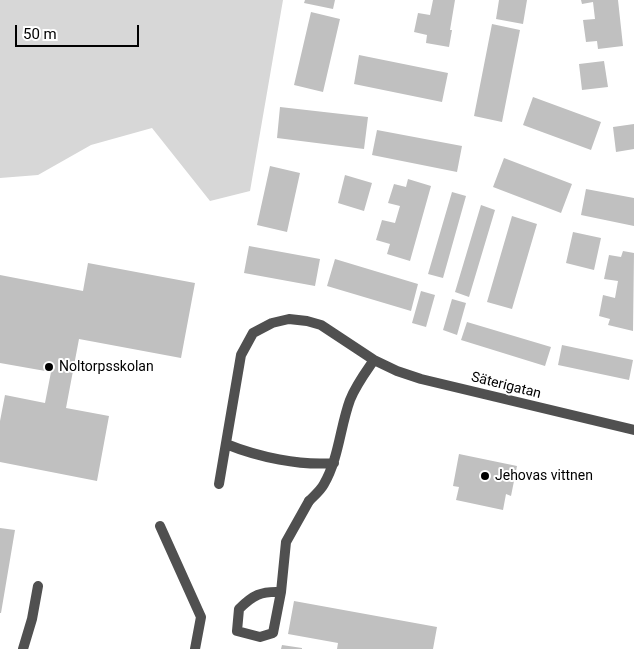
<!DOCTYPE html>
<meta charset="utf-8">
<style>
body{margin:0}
#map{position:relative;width:634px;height:649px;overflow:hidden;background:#fff;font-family:Roboto,sans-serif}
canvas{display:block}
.scale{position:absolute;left:15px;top:25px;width:124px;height:22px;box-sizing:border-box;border:2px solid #000;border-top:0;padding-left:6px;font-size:15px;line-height:18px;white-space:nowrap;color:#000;-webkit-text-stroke:4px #fff;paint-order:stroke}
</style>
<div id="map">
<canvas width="634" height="649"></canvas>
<div class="scale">50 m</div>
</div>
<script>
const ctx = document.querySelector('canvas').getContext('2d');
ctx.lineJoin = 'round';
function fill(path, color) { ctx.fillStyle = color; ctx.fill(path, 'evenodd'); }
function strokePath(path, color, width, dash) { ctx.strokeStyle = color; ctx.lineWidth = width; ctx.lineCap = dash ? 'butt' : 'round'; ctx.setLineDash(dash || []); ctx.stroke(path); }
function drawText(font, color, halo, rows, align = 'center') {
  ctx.font = font + ' Roboto,sans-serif'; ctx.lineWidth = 4; ctx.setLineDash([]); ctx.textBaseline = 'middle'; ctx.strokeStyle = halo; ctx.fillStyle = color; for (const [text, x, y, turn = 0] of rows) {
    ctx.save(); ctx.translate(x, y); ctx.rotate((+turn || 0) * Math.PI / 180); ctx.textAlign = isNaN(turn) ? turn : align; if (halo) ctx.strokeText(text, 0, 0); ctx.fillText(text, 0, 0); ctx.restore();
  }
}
fill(new Path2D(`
 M 0,0 L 283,0 L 250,191 L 210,201 L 152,128 L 91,145 L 38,175 L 0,178 Z`), '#d7d7d7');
fill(new Path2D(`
 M 305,0 L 335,0 L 333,9 L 304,3 Z
 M 433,0 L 455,0 L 450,30 L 452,30 L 449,47 L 426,43 L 427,35 L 414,32 L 418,13 L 430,15 Z
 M 499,0 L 527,0 L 523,24 L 496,19 Z
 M 581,0 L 618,0 L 623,46 L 598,49 L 597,41 L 586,42 L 583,20 L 595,19 L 593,2 L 582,4 Z
 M 311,12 L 340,19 L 323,92 L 294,85 Z
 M 492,24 L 520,30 L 502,122 L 474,116 Z
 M 359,55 L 448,73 L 442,102 L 354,84 Z
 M 604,61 L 608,87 L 582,90 L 579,64 Z
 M 533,97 L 601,122 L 591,150 L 523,125 Z
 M 280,107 L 368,117 L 364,149 L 277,138 Z
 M 634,124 L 634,149 L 616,152 L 613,127 Z
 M 377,130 L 462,146 L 457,172 L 372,155 Z
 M 504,158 L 572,184 L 561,213 L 493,187 Z
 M 270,166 L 300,173 L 287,232 L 257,225 Z
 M 345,175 L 372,183 L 364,211 L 338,203 Z
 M 408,179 L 431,186 L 410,261 L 387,254 L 390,244 L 376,240 L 382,220 L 395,223 L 400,206 L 388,203 L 394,184 L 406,187 Z
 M 586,189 L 634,198 L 634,226 L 581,215 Z
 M 452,192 L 466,196 L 443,278 L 428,274 Z
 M 481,205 L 495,210 L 469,297 L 455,292 Z
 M 512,216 L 537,224 L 512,309 L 487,302 Z
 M 573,232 L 601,238 L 594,270 L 566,263 Z
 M 249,246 L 320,259 L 315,286 L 244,273 Z
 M 623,251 L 634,253 L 633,331 L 608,325 L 610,319 L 599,316 L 603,295 L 615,298 L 618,281 L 604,279 L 609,255 L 621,257 Z
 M 335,259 L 418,284 L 411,311 L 327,286 Z
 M 88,263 L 195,283 L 181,358 L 79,339 L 66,408 L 109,416 L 97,481 L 0,462 L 0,421 L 5,395 L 45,403 L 51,372 L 0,363 L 0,275 L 83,291 Z
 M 421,291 L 435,295 L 426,327 L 412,323 Z
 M 452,299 L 466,303 L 457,335 L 443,330 Z
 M 467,322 L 551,347 L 545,366 L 461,340 Z
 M 562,345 L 633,360 L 629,380 L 558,365 Z
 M 459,454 L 517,466 L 511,496 L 506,494 L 503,510 L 456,500 L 459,487 L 453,486 Z
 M 0,528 L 15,530 L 1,613 L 0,613 Z
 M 294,601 L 437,627 L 433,649 L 337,649 L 338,643 L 288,634 Z
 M 282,645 L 302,648 L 302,649 L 281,649 Z`), '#c0c0c0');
strokePath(new Path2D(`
 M 160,526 L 201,617 L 195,649
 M 281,592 C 261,591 253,595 239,609 L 237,631 L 260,637 L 273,633 L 281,592 L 286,542 L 309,501`), '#505050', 10);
strokePath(new Path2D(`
 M 226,444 C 258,457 300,466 334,463
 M 219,484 L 241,355 L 253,333 L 272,323 L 289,319 L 307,321 L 321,325 L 374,360 L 397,371 L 421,379 L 634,430
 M 309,501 C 314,496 321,490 324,484 C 339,458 340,427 350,400 C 356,385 365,373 374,360
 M 23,649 L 32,619 L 38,586`), '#505050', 10);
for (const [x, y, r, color] of [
 [49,367,5,"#000"],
 [485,476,5,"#000"]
]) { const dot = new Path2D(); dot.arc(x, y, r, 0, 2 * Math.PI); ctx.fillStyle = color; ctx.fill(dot); strokePath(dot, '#fff', 2); }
drawText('14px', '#000', '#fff', [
 ["Noltorpsskolan",59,367],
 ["Jehovas vittnen",495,476]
], 'left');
drawText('14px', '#000', '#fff', [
 ["Säterigatan",506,386,14]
]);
</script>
